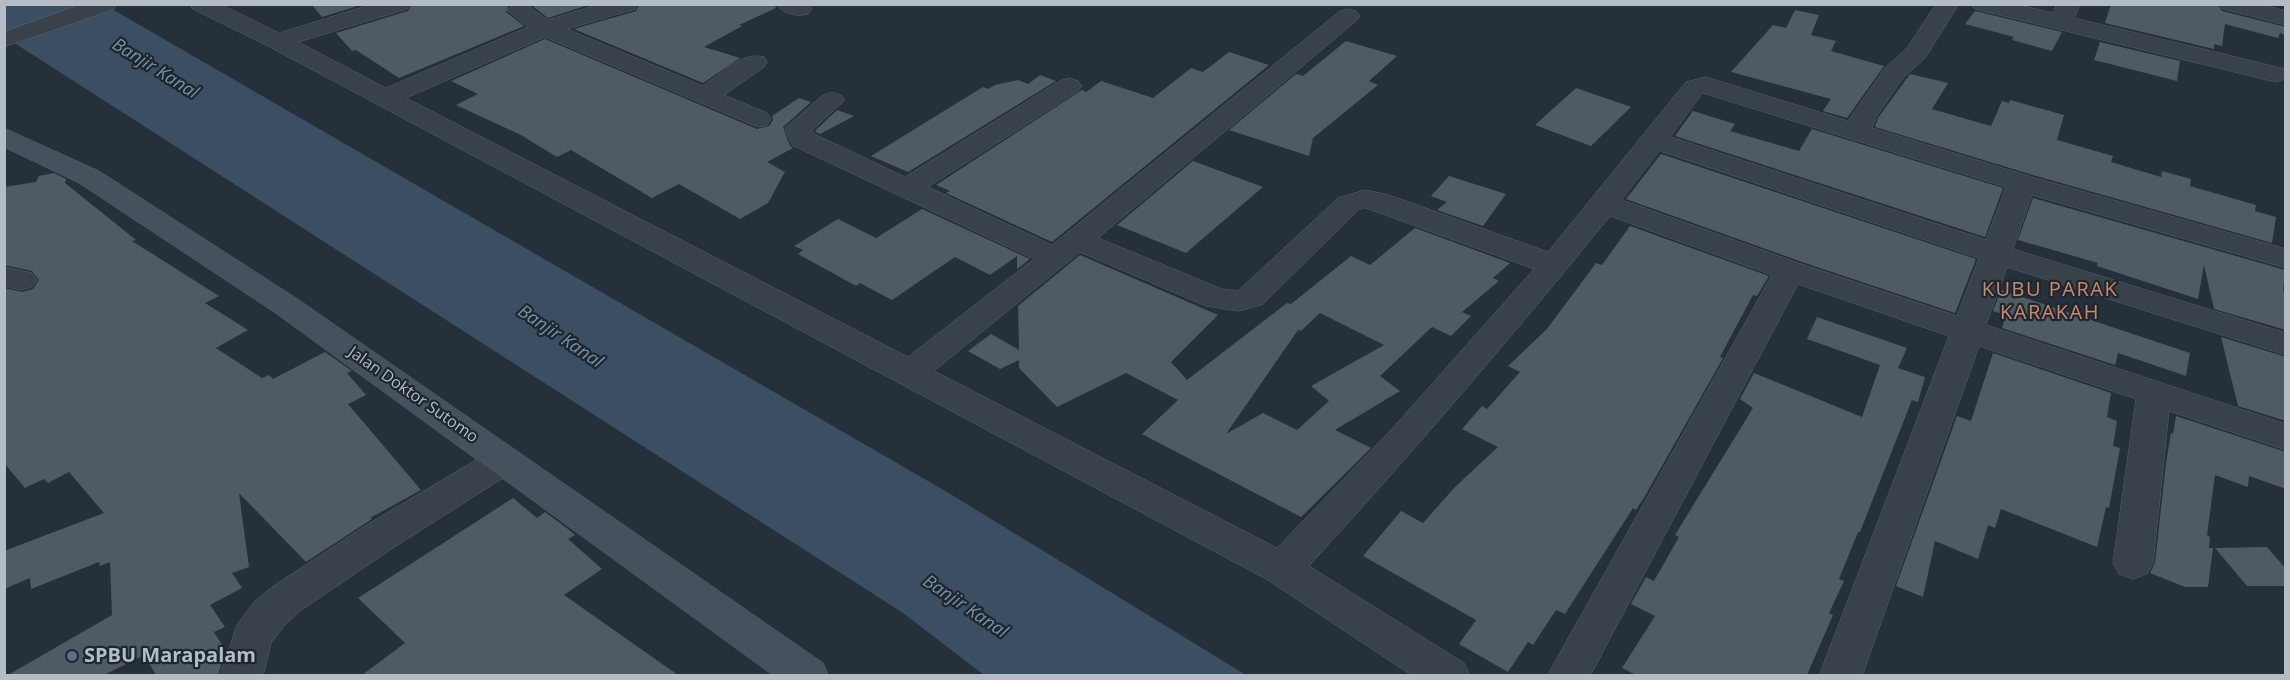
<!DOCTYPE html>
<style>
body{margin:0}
#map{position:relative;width:2290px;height:680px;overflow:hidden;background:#25303a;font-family:"Open Sans",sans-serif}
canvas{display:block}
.frame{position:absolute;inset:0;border:6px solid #b4bdc6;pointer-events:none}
</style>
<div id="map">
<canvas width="2290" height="680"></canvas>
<div class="frame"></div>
</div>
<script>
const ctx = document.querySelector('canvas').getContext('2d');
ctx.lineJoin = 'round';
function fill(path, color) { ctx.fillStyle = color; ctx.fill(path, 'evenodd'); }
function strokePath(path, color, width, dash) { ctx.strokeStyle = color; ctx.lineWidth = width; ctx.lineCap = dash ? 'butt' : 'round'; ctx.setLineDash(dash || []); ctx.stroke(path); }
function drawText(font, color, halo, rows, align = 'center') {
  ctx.font = font + ' "Open Sans",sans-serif'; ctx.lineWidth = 4.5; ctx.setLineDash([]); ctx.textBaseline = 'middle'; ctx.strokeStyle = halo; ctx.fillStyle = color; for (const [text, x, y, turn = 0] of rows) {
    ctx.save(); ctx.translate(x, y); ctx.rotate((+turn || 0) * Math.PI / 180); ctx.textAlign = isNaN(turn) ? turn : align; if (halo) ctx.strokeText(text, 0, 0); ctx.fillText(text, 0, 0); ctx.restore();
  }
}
fill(new Path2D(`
 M 4,5 L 105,5 L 947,492 L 1246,675 L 984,675 L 903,613 L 5,37 Z`), '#3c4f62');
fill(new Path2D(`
 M 311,4 L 364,4 L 322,17 Z
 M 412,4 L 509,4 L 506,12 L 524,26 L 399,78 L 356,50 L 352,51 L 336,33 L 408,11 Z
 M 530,4 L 591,4 L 548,18 Z
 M 640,4 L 774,4 L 776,8 L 739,25 L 742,26 L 704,47 L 740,58 L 703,83 L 574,29 L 636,11 Z
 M 2111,4 L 2218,4 L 2222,11 L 2286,27 L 2286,35 L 2280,33 L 2278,38 L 2225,24 L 2222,46 L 2214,44 L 2214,49 L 2105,23 Z
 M 1795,10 L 1819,15 L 1811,35 L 1836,41 L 1831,51 L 1884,66 L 1847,118 L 1823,111 L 1831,99 L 1731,72 L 1773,25 L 1786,28 Z
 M 1975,11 L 2062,32 L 2052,51 L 2012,40 L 2014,37 L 1965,24 Z
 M 545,39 L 757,129 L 769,126 L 773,120 L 772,116 L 799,98 L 811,102 L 783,127 L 790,146 L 793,148 L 767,162 L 785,172 L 768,203 L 740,219 L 679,184 L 652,198 L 571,150 L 557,157 L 521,135 L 456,105 L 478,94 L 451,81 Z
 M 1346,41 L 1397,56 L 1369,81 L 1378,85 L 1313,138 L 1309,156 L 1229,130 L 1296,74 L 1303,76 Z
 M 2100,42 L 2180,61 L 2177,81 L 2094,60 Z
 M 1229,52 L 1269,65 L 1052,242 L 946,193 L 950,191 L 936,185 L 1082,90 L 1086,92 L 1101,81 L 1153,98 L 1191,68 L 1203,72 Z
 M 1910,74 L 1948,83 L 1932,109 L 1991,126 L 2002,101 L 2009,103 L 2010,100 L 2064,115 L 2057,140 L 2113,156 L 2111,162 L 2161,177 L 2162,171 L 2191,179 L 2190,186 L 2256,205 L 2255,211 L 2276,217 L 2272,243 L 2033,175 L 1875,127 L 1878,118 Z
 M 1040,75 L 1056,81 L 908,172 L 871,156 L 983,87 L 988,89 L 995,85 L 1018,80 L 1028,84 Z
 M 1576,88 L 1631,107 L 1591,146 L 1535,125 Z
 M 837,110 L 854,116 L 820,134 L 816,132 L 815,131 Z
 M 1693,111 L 1735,124 L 1730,131 L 1799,151 L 1812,129 L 2003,188 L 1985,237 L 1675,136 Z
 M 1661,154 L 1976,259 L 1955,313 L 1802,262 L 1626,199 Z
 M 1193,161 L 1263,187 L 1186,253 L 1117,225 Z
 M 54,173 L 66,179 L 65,183 L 136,240 L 132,241 L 219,296 L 205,303 L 248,330 L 216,348 L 262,378 L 269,375 L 273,379 L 325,352 L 352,371 L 347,373 L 366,395 L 348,404 L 421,490 L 370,518 L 372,519 L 306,562 L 239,493 L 249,567 L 232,573 L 242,588 L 210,605 L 225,627 L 214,632 L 226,651 L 218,675 L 156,675 L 144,655 L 104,675 L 8,675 L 112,615 L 110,562 L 100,566 L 99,562 L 31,589 L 30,578 L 4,589 L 4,551 L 104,513 L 69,472 L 48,483 L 44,479 L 25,488 L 4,463 L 4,288 L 22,292 L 33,289 L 39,280 L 32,271 L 4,265 L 4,187 L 36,182 L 39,176 Z
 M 1449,176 L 1506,194 L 1483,226 L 1437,210 L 1447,202 L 1431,196 Z
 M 2033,198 L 2285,270 L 2283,291 L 2286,292 L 2286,330 L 2214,309 L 2204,265 L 2198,299 L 2097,266 L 2098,263 L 2018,240 Z
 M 922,209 L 1030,259 L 1017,269 L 1017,256 L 990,275 L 955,257 L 892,300 L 860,283 L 856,286 L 798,254 L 803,250 L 794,246 L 838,219 L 876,238 Z
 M 1630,226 L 1769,276 L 1757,296 L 1753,295 L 1720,357 L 1723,358 L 1645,496 L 1636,510 L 1633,508 L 1565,614 L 1556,610 L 1533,645 L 1528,642 L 1508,672 L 1459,644 L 1476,620 L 1363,556 L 1401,511 L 1423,523 L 1455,487 L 1498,447 L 1462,429 L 1482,406 L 1487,409 L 1520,372 L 1508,366 L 1547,329 L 1596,263 L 1602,265 Z
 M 1415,228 L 1510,263 L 1493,278 L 1499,281 L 1462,312 L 1471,316 L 1451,336 L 1432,327 L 1380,376 L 1400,391 L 1335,430 L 1371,448 L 1301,517 L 1142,434 L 1178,400 L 1126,373 L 1057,407 L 1019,368 L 1019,360 L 1000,369 L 968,351 L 991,334 L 1019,350 L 1018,306 L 1080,255 L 1218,315 L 1171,362 L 1187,380 L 1287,303 L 1291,304 L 1351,256 L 1370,265 ZM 1320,313 L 1384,345 L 1311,386 L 1329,401 L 1297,430 L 1263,413 L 1226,434 L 1298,330 L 1301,331 Z
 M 2001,290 L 2190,353 L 2186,376 L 2118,353 L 2115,365 L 2002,328 L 2006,315 L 1993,311 Z
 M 1817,317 L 1907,348 L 1898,368 L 1925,377 L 1918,402 L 1912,400 L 1860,532 L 1858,532 L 1839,579 L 1844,581 L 1829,613 L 1833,615 L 1807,675 L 1636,675 L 1622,668 L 1655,616 L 1631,604 L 1646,577 L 1654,581 L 1679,537 L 1675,535 L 1753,408 L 1740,399 L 1754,373 L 1862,417 L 1880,365 L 1807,339 Z
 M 2221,337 L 2286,357 L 2286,421 L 2238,406 Z
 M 1993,353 L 2111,393 L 2107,417 L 2117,421 L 2113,446 L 2120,448 L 2109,508 L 2106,507 L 2097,547 L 2001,509 L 1995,528 L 1988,525 L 1978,559 L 1935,541 L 1923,597 L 1896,586 L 1957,416 L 1971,421 Z
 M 2176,416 L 2286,452 L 2286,489 L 2249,476 L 2248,487 L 2215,475 L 2207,535 L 2210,537 L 2209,548 L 2213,548 L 2208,587 L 2185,587 L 2150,573 L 2155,563 L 2166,463 L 2171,433 L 2173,434 Z
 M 513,498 L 537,518 L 545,512 L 568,529 L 575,535 L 568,539 L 602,569 L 564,595 L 678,675 L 362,675 L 405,643 L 358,598 Z
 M 2267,547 L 2286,569 L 2286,586 L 2247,586 L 2215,548 Z`), '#4e5b65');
const street = new Path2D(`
 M 82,4 L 117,4 L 114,9 L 4,47 L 4,32 Z
 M 190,4 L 220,4 L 279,33 L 373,4 L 410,4 L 407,9 L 298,42 L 386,88 L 528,27 L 507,10 L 513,4 L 527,5 L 548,20 L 600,4 L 638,4 L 635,9 L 567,29 L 703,86 C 720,74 742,51 764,57 L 767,62 L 764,67 L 724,95 L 767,113 L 771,119 L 767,125 L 758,127 L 545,37 L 406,98 L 908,357 L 1034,259 L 792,145 L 785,128 L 823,95 L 832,92 L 841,95 L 845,100 L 812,130 L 814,134 L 905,177 L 1060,81 L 1069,78 L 1078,81 L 1082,86 L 1078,91 L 928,187 L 1052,245 L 1340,11 L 1348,9 L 1356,11 L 1360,16 L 1356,21 L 1098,238 L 1222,289 L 1238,291 L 1338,198 L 1365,190 L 1389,195 L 1548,252 L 1686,82 L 1706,77 L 1848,121 L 1885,68 L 1907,48 L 1936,4 L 1959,4 L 1925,58 L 1903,78 L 1876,117 L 1872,128 L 2032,177 L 2286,249 L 2286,268 L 2032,195 L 2013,249 L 2286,333 L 2286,355 L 2007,267 L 1986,325 L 2286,424 L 2286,450 L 2169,411 L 2153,563 L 2147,574 L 2133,579 L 2119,574 L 2113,563 L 2136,399 L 1979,346 L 1862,676 L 1819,676 L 1949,336 L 1798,284 L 1590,676 L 1547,676 L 1772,275 L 1610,216 C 1513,336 1413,452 1309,566 L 1464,663 L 1470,676 L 1413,676 L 1268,580 L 268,46 L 193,9 ZM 1703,93 L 2006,187 L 1986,240 L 1671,137 ZM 1660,151 L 1979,258 L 1957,316 L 1801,264 L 1622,200 ZM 1366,208 L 1534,269 L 1392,429 L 1277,548 L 934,371 L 1080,252 L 1206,306 L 1239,311 L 1263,304 L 1358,210 Z
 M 776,4 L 808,4 L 812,9 L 808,14 C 798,17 782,14 776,4 Z
 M 1972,4 L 2015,4 L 2053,13 L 2057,4 L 2080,4 L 2074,18 L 2285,69 L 2286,78 L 2276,82 L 1975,9 Z
 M 2220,4 L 2260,4 L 2286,11 L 2286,25 L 2223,9 Z
 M 4,267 L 32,273 L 37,280 L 32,287 L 21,290 L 4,286 Z
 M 504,447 L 517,451 L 522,460 L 517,469 L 393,548 L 300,611 L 284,626 L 271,643 L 263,676 L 220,676 L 237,625 L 254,602 L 272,587 L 365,526 L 491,451 Z`);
const secondary = new Path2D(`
 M 4,128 L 99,171 L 296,298 L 823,663 L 829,676 L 774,676 L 274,312 L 79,183 L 4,147 Z`);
strokePath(street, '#576068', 1);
strokePath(secondary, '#576068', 1);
fill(street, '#39424a');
fill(secondary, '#47515d');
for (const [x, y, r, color] of [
 [72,656,6,"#5c6f8a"]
]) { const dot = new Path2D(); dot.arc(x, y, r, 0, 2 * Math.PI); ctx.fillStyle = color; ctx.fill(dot); strokePath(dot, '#1e272f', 2); }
drawText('16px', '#b4bdc6', '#1e272f', [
 ["Jalan Doktor Sutomo",413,395,35]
]);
drawText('italic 18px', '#7790a7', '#1e272f', [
 ["Banjir Kanal",155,69,32],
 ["Banjir Kanal",560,337,34],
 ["Banjir Kanal",965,607,34]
]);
ctx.letterSpacing = '1.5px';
drawText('20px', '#ca8a6a', '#1e272f', [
 ["KUBU PARAK",2050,290],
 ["KARAKAH",2050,313]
]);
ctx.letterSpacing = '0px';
drawText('bold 20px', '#b4bdc6', '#1e272f', [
 ["SPBU Marapalam",84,656]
], 'left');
</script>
